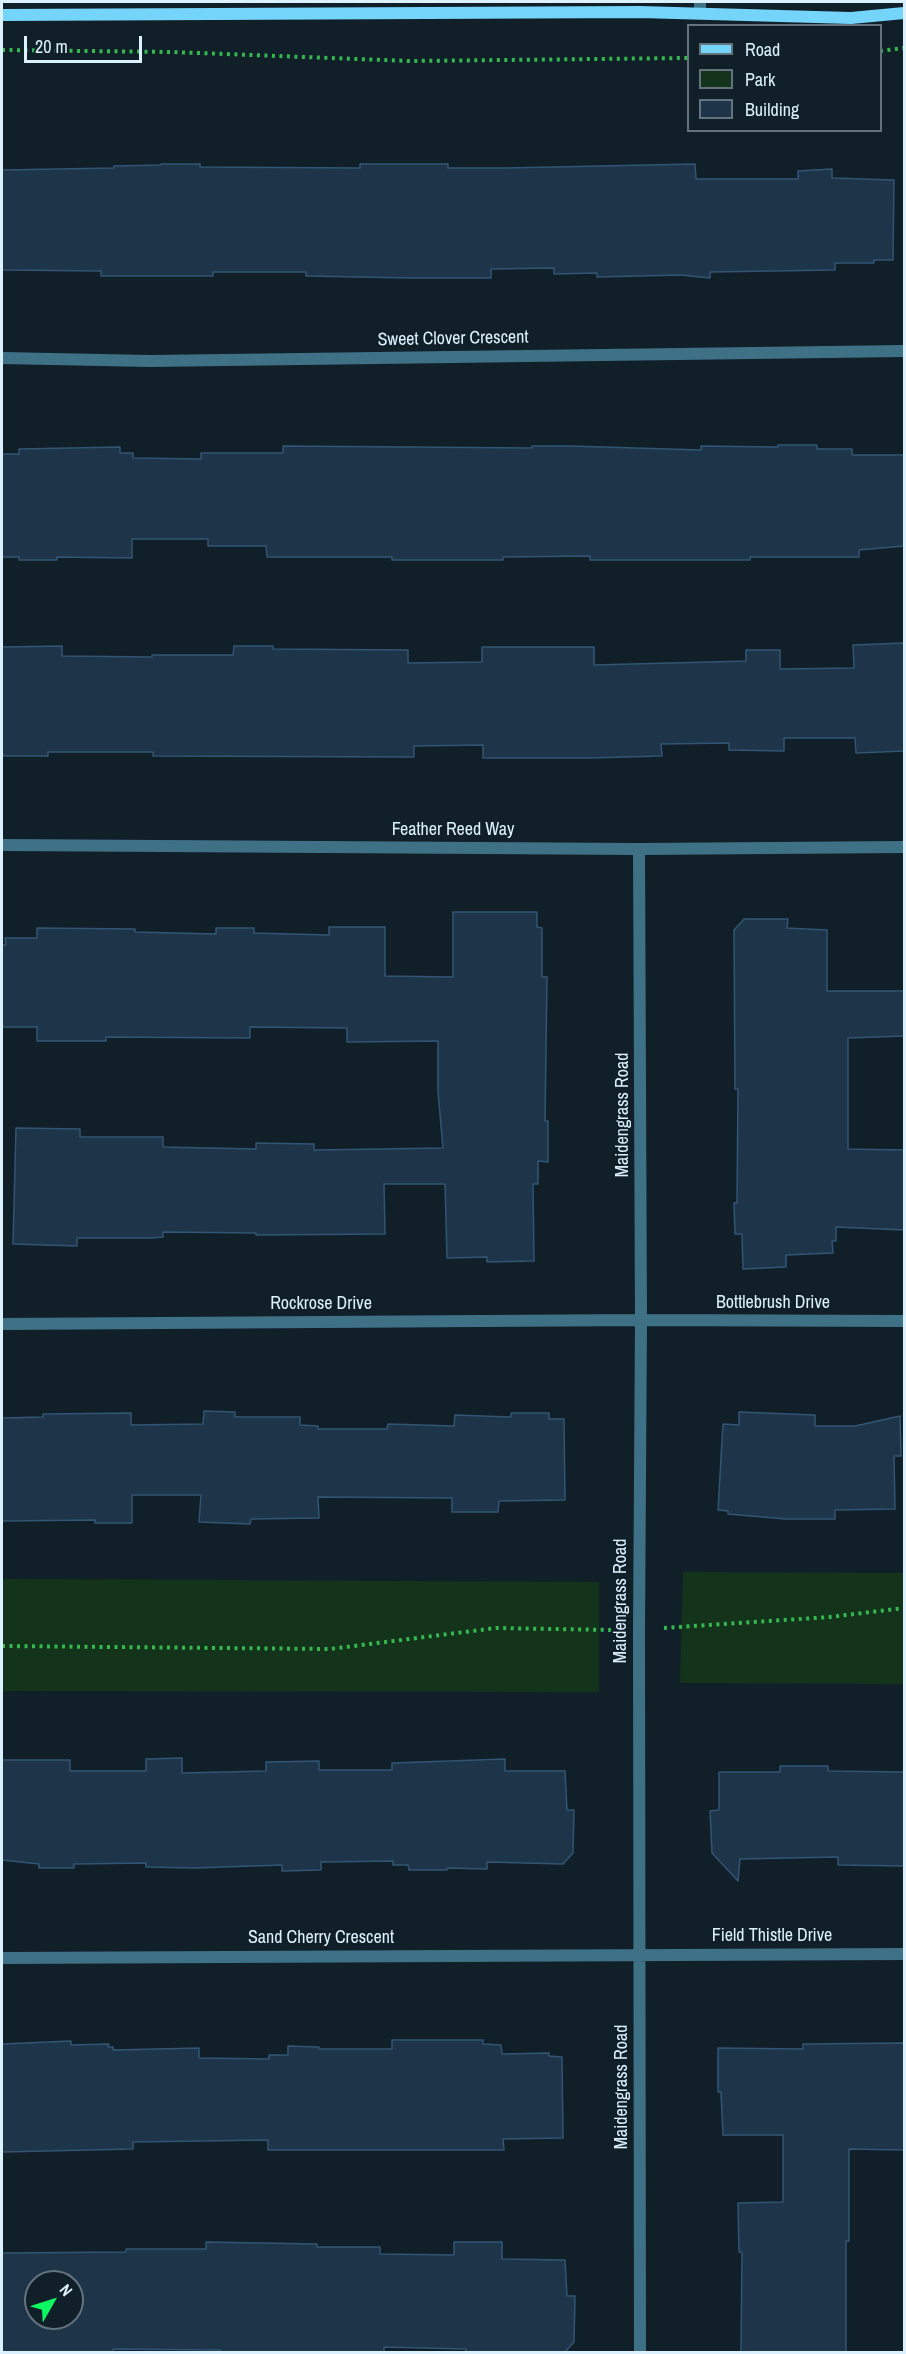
<!DOCTYPE html>
<style>
body{margin:0}
#map{position:relative;width:906px;height:2354px;overflow:hidden;background:#111f29;font-family:"Archivo Narrow",sans-serif}
canvas{display:block}
.frame{position:absolute;inset:0;border:3px solid #dbf1fe;pointer-events:none}
.legend{position:absolute;left:687px;top:24px;width:195px;height:108px;box-sizing:border-box;background:#111f29;border:2px solid #62737e;margin:0;padding:8px 10px;list-style:none;font-size:18px;color:#dbf1fe}
.legend li{display:flex;align-items:center;gap:12px;height:30px}
.legend b{width:30px;border:2px solid #62737e}
.north{position:absolute;left:24px;top:2270px;width:60px;height:60px;box-sizing:border-box;background:#111f29;border:2px solid #62737e;border-radius:50%;rotate:51deg;font-size:16px;font-weight:700;line-height:24px;text-align:center;color:#dbf1fe}
.north::after{content:'';display:block;margin:auto;width:21px;height:27px;background:#0df762;clip-path:polygon(50% 0,100% 100%,50% 72%,0 100%)}
.scale{position:absolute;left:24px;top:36px;width:118px;height:27px;box-sizing:border-box;border:3px solid #dbf1fe;border-top:0;padding-left:8px;font-size:18px;line-height:21px;white-space:nowrap;color:#dbf1fe;-webkit-text-stroke:4px #111f29;paint-order:stroke}
</style>
<div id="map">
<canvas width="906" height="2354"></canvas>
<div class="frame"></div>
<ul class="legend">
<li><b style="height:8px;background:#75d4fa"></b>Road</li>
<li><b style="height:16px;background:#14331b"></b>Park</li>
<li><b style="height:16px;background:#1e3549"></b>Building</li>
</ul>
<div class="north">N</div>
<div class="scale">20 m</div>
</div>
<script>
const ctx = document.querySelector('canvas').getContext('2d');
ctx.lineJoin = 'round';
function fill(path, color) { ctx.fillStyle = color; ctx.fill(path, 'evenodd'); }
function strokePath(path, color, width, dash) { ctx.strokeStyle = color; ctx.lineWidth = width; ctx.lineCap = dash ? 'butt' : 'round'; ctx.setLineDash(dash || []); ctx.stroke(path); }
function drawText(font, color, halo, rows, align = 'center') {
  ctx.font = font + ' "Archivo Narrow",sans-serif'; ctx.lineWidth = 4.5; ctx.setLineDash([]); ctx.textBaseline = 'middle'; ctx.strokeStyle = halo; ctx.fillStyle = color; for (const [text, x, y, turn = 0] of rows) {
    ctx.save(); ctx.translate(x, y); ctx.rotate((+turn || 0) * Math.PI / 180); ctx.textAlign = isNaN(turn) ? turn : align; if (halo) ctx.strokeText(text, 0, 0); ctx.fillText(text, 0, 0); ctx.restore();
  }
}
fill(new Path2D(`
 M 683,1572 L 904,1573 L 904,1684 L 680,1683 Z
 M 2,1579 L 599,1582 L 599,1692 L 2,1691 Z`), '#14331b');
const building = new Path2D(`
 M 161,164 L 200,164 L 200,167 L 360,168 L 360,164 L 448,164 L 448,168 L 506,168 L 695,164 L 696,179 L 798,179 L 798,171 L 832,169 L 832,178 L 894,180 L 893,260 L 874,260 L 874,263 L 835,263 L 835,270 L 710,272 L 710,278 L 680,275 L 597,277 L 597,273 L 554,274 L 554,268 L 491,269 L 491,278 L 410,278 L 306,276 L 306,272 L 213,272 L 213,276 L 101,276 L 101,271 L 2,270 L 2,170 L 114,168 L 114,166 L 161,165 Z
 M 778,445 L 817,445 L 817,449 L 852,449 L 852,455 L 904,455 L 904,546 L 859,550 L 859,557 L 750,557 L 750,560 L 590,560 L 590,556 L 503,557 L 503,560 L 392,560 L 392,557 L 267,557 L 266,546 L 208,546 L 208,539 L 132,539 L 132,558 L 57,557 L 57,560 L 19,560 L 19,557 L 2,557 L 2,454 L 19,454 L 19,449 L 120,447 L 120,453 L 133,453 L 133,458 L 201,459 L 201,453 L 283,453 L 283,446 L 532,448 L 532,446 L 569,446 L 701,450 L 701,446 L 778,447 Z
 M 904,643 L 904,751 L 856,753 L 855,738 L 784,738 L 784,751 L 729,750 L 729,743 L 661,744 L 662,756 L 590,758 L 483,758 L 483,745 L 414,746 L 414,757 L 153,756 L 153,752 L 48,752 L 48,756 L 4,756 L 2,753 L 2,647 L 62,646 L 62,656 L 152,657 L 152,655 L 233,655 L 234,646 L 273,646 L 273,649 L 408,650 L 408,663 L 482,662 L 482,647 L 594,647 L 594,665 L 746,661 L 746,650 L 780,650 L 780,669 L 854,668 L 853,645 Z
 M 453,912 L 537,912 L 537,927 L 542,928 L 542,977 L 547,977 L 545,1121 L 548,1121 L 548,1162 L 538,1161 L 538,1184 L 533,1184 L 534,1261 L 487,1262 L 487,1257 L 447,1258 L 445,1184 L 384,1184 L 385,1234 L 256,1235 L 256,1233 L 163,1232 L 163,1237 L 151,1238 L 77,1238 L 77,1246 L 13,1244 L 16,1128 L 80,1129 L 80,1137 L 163,1137 L 163,1147 L 256,1149 L 256,1143 L 314,1144 L 314,1150 L 443,1148 L 438,1092 L 438,1041 L 347,1042 L 347,1028 L 250,1027 L 250,1038 L 106,1037 L 106,1041 L 37,1041 L 37,1027 L 2,1027 L 2,945 L 6,945 L 5,938 L 37,938 L 37,928 L 135,929 L 135,932 L 216,934 L 216,928 L 254,928 L 254,933 L 329,935 L 329,927 L 385,927 L 385,976 L 453,977 Z
 M 744,919 L 788,919 L 787,928 L 827,930 L 827,991 L 904,991 L 904,1036 L 848,1038 L 848,1149 L 904,1150 L 904,1230 L 836,1227 L 836,1241 L 832,1241 L 833,1253 L 786,1255 L 786,1267 L 743,1269 L 742,1234 L 735,1234 L 734,1203 L 737,1203 L 738,1089 L 735,1089 L 734,930 Z
 M 204,1411 L 235,1412 L 235,1417 L 300,1417 L 300,1425 L 318,1426 L 318,1429 L 387,1429 L 388,1424 L 454,1426 L 455,1415 L 511,1417 L 511,1413 L 549,1413 L 549,1419 L 564,1419 L 565,1500 L 499,1501 L 498,1512 L 452,1512 L 452,1498 L 318,1497 L 319,1518 L 251,1519 L 250,1524 L 199,1522 L 201,1495 L 132,1495 L 132,1523 L 95,1523 L 95,1520 L 2,1521 L 2,1418 L 43,1417 L 43,1414 L 131,1413 L 131,1425 L 203,1424 Z
 M 739,1412 L 815,1415 L 815,1426 L 855,1426 L 900,1416 L 901,1456 L 894,1456 L 895,1509 L 835,1510 L 835,1519 L 785,1519 L 728,1514 L 728,1511 L 718,1510 L 723,1424 L 739,1425 Z
 M 182,1758 L 182,1773 L 266,1771 L 266,1762 L 319,1761 L 319,1770 L 392,1770 L 392,1763 L 505,1759 L 505,1771 L 565,1771 L 567,1810 L 574,1810 L 573,1853 L 563,1864 L 487,1862 L 487,1869 L 447,1868 L 447,1870 L 409,1870 L 408,1865 L 393,1865 L 393,1861 L 321,1862 L 321,1870 L 282,1871 L 282,1865 L 195,1868 L 146,1867 L 146,1863 L 74,1864 L 74,1868 L 39,1868 L 39,1864 L 2,1860 L 2,1760 L 70,1760 L 70,1771 L 146,1771 L 146,1759 Z
 M 780,1766 L 828,1766 L 828,1771 L 904,1772 L 904,1866 L 838,1865 L 838,1857 L 740,1859 L 738,1881 L 712,1853 L 710,1811 L 719,1810 L 719,1772 L 780,1772 Z
 M 392,2040 L 483,2040 L 483,2044 L 501,2045 L 502,2054 L 549,2053 L 549,2056 L 562,2057 L 563,2138 L 503,2139 L 504,2150 L 268,2150 L 268,2140 L 133,2142 L 133,2149 L 2,2152 L 2,2044 L 71,2041 L 71,2045 L 109,2044 L 108,2047 L 113,2047 L 113,2050 L 199,2048 L 199,2058 L 269,2059 L 269,2055 L 288,2055 L 288,2046 L 319,2047 L 319,2049 L 392,2049 Z
 M 904,2043 L 904,2150 L 849,2149 L 849,2241 L 846,2241 L 846,2352 L 741,2352 L 742,2252 L 739,2252 L 738,2203 L 783,2202 L 783,2135 L 723,2135 L 721,2092 L 718,2092 L 718,2048 L 803,2049 L 803,2044 Z
 M 206,2242 L 317,2244 L 317,2247 L 380,2247 L 380,2254 L 454,2255 L 454,2242 L 502,2242 L 502,2259 L 565,2260 L 567,2296 L 575,2296 L 574,2342 L 565,2352 L 466,2352 L 466,2349 L 384,2347 L 384,2352 L 221,2352 L 221,2350 L 113,2349 L 113,2352 L 2,2352 L 2,2253 L 126,2252 L 126,2249 L 206,2249 ZM 36,2282 L 72,2282 L 72,2318 L 36,2318 Z`);
fill(building, '#1e3549');
strokePath(building, '#315575', 1.5);
strokePath(new Path2D(`
 M 2,50 L 172,52 L 410,61 L 688,58
 M 880,51 L 904,48
 M 664,1628 L 830,1617 L 904,1608
 M 2,1646 L 330,1649 L 496,1628 L 611,1630`), '#35b84f', 4, [3, 4.5]);
strokePath(new Path2D(`
 M 700,12 L 700,2`), '#3e7186', 12);
strokePath(new Path2D(`
 M 2,358 L 150,361 L 904,351
 M 2,845 L 639,849 L 904,847
 M 639,849 L 641,1320 L 639,1630 L 640,2352
 M 2,1324 L 641,1320 L 904,1321
 M 2,1958 L 904,1954`), '#3e7186', 12);
strokePath(new Path2D(`
 M 2,15 L 640,12 L 851,18 L 904,13`), '#75d4fa', 12);
drawText('18px', '#dbf1fe', '#111f29', [
 ["Sweet Clover Crescent",453,339,-1],
 ["Feather Reed Way",453,830],
 ["Maidengrass Road",623,1115,-90],
 ["Bottlebrush Drive",773,1303],
 ["Rockrose Drive",321,1304],
 ["Maidengrass Road",621,1601,-90],
 ["Field Thistle Drive",772,1936],
 ["Sand Cherry Crescent",321,1938],
 ["Maidengrass Road",622,2087,-90]
]);
</script>
